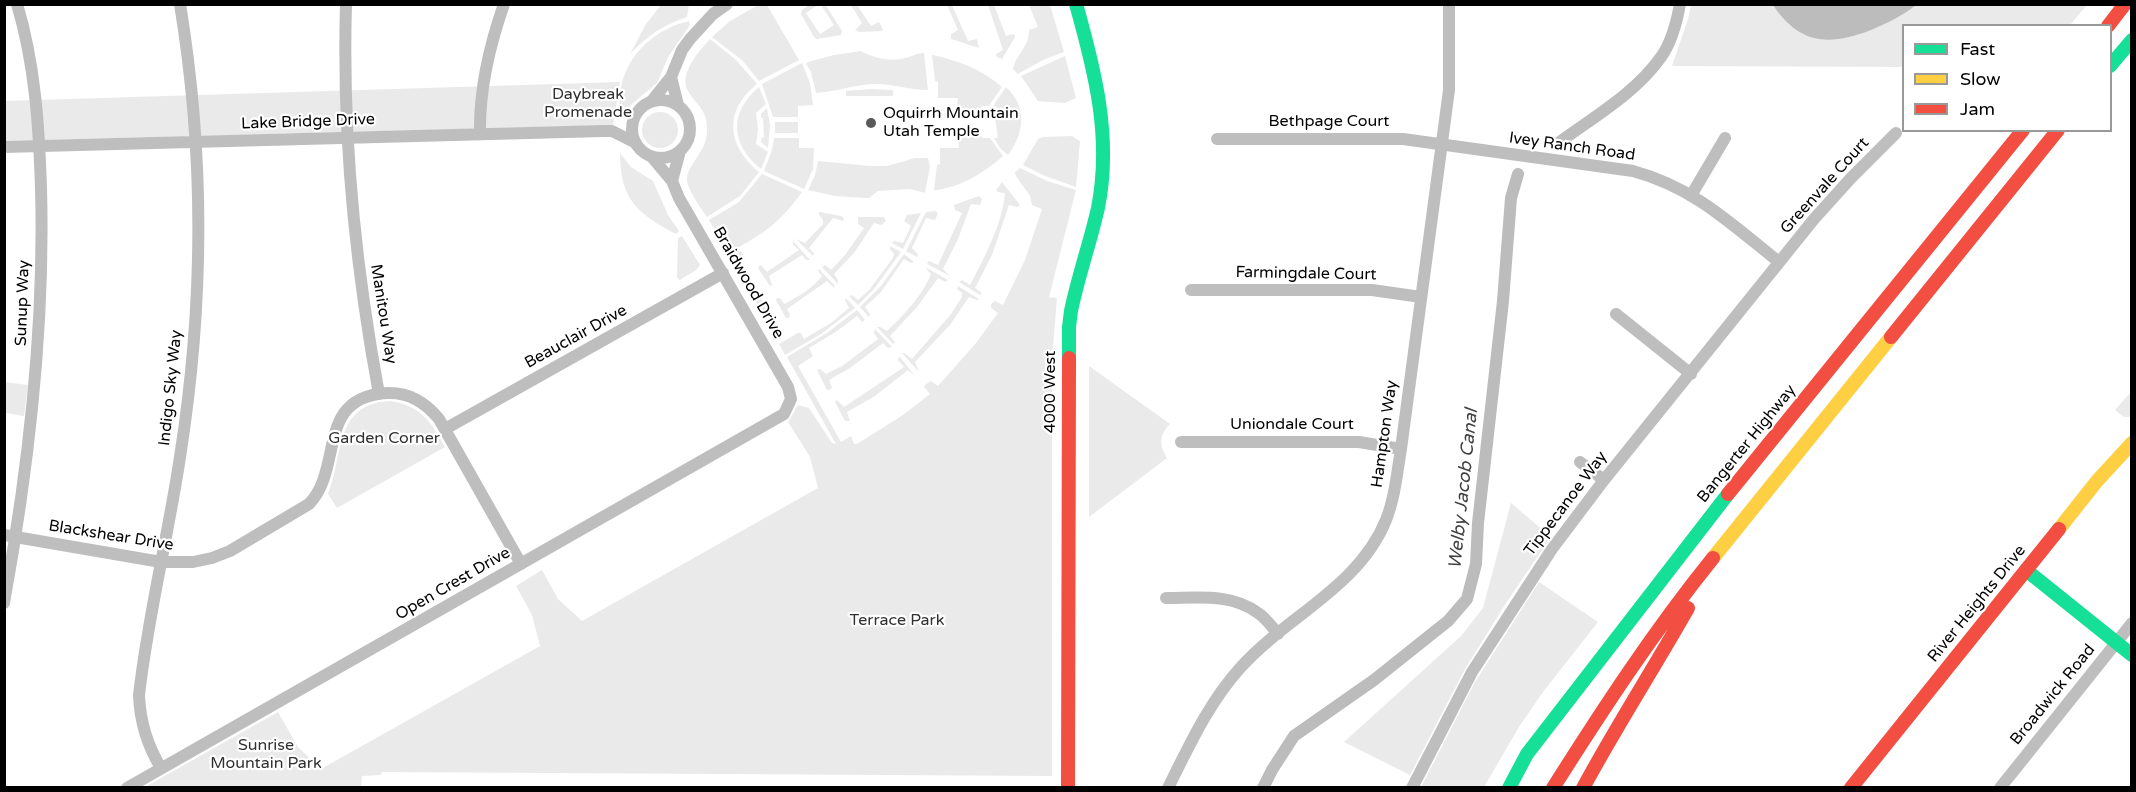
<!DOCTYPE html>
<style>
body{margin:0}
#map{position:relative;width:2136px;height:792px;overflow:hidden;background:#fff;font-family:"Varela Round",sans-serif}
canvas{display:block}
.frame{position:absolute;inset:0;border:6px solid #000;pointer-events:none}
.legend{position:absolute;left:1902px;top:24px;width:210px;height:108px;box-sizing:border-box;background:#fff;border:2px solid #999;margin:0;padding:8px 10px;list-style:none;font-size:18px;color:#000}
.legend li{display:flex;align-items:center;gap:12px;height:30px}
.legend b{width:30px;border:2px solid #999}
</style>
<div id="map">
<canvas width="2136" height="792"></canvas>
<div class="frame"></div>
<ul class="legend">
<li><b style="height:8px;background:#16e098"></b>Fast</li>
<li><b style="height:8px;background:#ffcf43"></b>Slow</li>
<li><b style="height:8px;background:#f24e42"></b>Jam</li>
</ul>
</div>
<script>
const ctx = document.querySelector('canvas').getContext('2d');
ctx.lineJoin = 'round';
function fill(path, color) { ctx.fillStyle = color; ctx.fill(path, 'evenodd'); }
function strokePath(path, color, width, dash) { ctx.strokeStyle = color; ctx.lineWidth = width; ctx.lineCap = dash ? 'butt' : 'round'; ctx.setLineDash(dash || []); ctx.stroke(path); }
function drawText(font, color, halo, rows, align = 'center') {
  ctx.font = font + ' "Varela Round",sans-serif'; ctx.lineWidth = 4.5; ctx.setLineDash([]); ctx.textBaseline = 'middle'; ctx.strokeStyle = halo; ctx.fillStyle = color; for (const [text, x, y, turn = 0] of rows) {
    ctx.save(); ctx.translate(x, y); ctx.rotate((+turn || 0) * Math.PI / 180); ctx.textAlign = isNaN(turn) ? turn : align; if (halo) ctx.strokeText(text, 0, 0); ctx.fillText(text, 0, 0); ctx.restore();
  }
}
fill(new Path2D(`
 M 760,4 L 767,5 L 799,60 L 759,81 L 743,61 L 712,37 L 730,21 Z
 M 810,4 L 818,5 L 806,13 L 820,34 L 834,25 L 821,5 L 825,4 L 842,31 L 841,35 L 817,39 L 814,37 L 801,14 L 802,10 Z
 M 661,5 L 689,5 L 687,17 C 663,25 647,36 630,54 L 646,24 Z
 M 851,5 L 857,5 L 871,26 L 879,22 L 883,29 L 882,31 L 859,32 L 855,30 L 862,23 Z
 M 947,5 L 952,5 L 968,41 L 977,39 L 979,48 L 951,39 L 951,34 L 958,30 Z
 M 988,5 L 994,5 L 1006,36 L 1014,34 L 1015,37 L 1002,59 L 997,57 L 996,54 L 1003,50 Z
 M 1029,5 L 1050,5 L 1064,52 L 1043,60 L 1018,74 L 1013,69 C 1016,54 1029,48 1029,30 L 1038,27 Z
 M 1691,5 L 2087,5 L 2070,25 L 1904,26 L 1903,67 L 1672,66 L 1688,19 Z
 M 689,21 L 690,25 L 668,57 L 657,83 L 632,104 L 618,121 C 619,109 619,95 622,83 C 631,50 657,29 689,21 Z
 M 710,39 L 736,60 L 757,84 C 723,111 727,146 759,172 L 740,196 L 707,217 C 700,207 692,196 688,185 C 682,166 707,155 707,131 C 708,110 697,106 688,91 C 678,74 700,50 710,39 Z
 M 861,51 C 873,58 891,62 905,58 C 912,57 916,53 924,53 L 928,90 C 909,90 892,83 872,84 C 853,85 835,92 816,93 L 811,72 L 806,64 L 808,62 L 834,55 Z
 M 932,55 C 957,60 983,70 1002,87 L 989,106 L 981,106 L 980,112 L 956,113 L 958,98 L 938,98 L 938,82 L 935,81 Z
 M 1065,56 L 1076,98 L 1065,103 L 1038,101 L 1021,76 Z
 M 802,63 L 810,83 L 813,105 L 798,106 L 798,117 L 773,117 L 762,84 Z
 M 620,82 L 613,125 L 5,141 L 4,101 Z
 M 759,87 L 766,104 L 756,113 L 758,130 L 756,144 L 768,152 L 761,169 C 731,145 728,113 759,87 Z
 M 1006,87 C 1028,107 1024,134 1008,155 L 1000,148 L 994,138 L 998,138 L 995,118 L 997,107 L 993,106 Z
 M 871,89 L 893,90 L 893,96 L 846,96 L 846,91 Z
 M 767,108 L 770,125 L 768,148 L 761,142 L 762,137 L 764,138 L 763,118 L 761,118 L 761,114 Z
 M642 130a18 18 0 1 1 36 0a18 18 0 1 1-36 0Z
 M 775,122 L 798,122 L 798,133 L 775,133 Z
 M 957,132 L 977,133 L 980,133 L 982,138 L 990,138 L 1003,156 C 985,172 958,189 934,190 L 937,165 L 940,164 L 940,148 L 959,148 Z
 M 1072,136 L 1080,141 L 1076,187 L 1045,176 L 1023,165 L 1038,139 L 1043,137 Z
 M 774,138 L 799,138 L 799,148 L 814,148 L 813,169 L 804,189 L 764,171 L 772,150 Z
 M 620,153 L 631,167 L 653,181 L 668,215 L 679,231 L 676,234 C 638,214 620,200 620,153 Z
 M 915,158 L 928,158 L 930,167 L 925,193 L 910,189 L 878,191 L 869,198 L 865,198 L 835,196 L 808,190 L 815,175 L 818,161 L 870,166 L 887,166 Z
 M 1020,168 L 1047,181 L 1076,190 L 1049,297 L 1057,298 L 1052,360 L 1052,776 L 382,772 L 381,775 L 362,776 L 361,787 L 145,787 L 278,712 L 298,747 L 321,769 L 540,646 L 532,615 L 516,586 L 542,570 L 558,599 L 582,621 L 818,488 L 810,457 L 788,422 L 798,405 L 809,408 L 832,443 L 836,444 L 787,357 L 827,333 L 857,310 L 865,320 L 862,322 L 857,316 L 837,331 L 809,348 L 813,356 L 798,366 L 841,442 L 851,436 L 854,444 L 857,444 L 903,415 L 930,394 L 924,387 L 925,385 L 931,381 L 938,386 L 976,343 L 998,313 L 991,308 L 991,304 L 995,301 L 1003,305 L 1025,260 L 1042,209 L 1032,205 L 1030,196 L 1016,176 L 1015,172 Z
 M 762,174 L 802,192 C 778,225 763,234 728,253 L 709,220 L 739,202 Z
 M 1002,182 L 1020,205 L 1017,207 L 1009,205 L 992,255 L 975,288 L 982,293 L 980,295 L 959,282 L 962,280 L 970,285 C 984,259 1003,222 1005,193 L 998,192 L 996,190 Z
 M 979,196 L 982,199 L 980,205 L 971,204 L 958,239 L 943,269 L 950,276 L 927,264 L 929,261 L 938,265 L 962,213 L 955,210 L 954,205 Z
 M 935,211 L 938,213 L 935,220 L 926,218 L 912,248 L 918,254 L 917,257 L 906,251 L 926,212 Z
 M 820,212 L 841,216 L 844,218 L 843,221 L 833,218 L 809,248 L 814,253 L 813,256 L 796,239 L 805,243 L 823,224 L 823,220 L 818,213 Z
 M 921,213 L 903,249 L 892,243 L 894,241 L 903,243 L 911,226 L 904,221 L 907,215 Z
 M 858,217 L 884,217 L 886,221 L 881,225 L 874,223 L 854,253 L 834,274 L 838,280 L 838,284 L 822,267 L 825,265 L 831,270 L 845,255 L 864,228 L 858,224 Z
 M 682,236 L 700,265 L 696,270 L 680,280 L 677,277 L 678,238 Z
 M 793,241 L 810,260 L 806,260 L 802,255 L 769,276 L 772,285 L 770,286 L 758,268 L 759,266 L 761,265 L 767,272 L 799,250 L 793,245 Z
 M 890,246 L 901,252 L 874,289 L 858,305 L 849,296 L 852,295 L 858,300 L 869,290 L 893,258 L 894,254 L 890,249 Z
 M 741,251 L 745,259 L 741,262 L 774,321 L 774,325 L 771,328 L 730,257 Z
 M 904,254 L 914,262 L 911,263 L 904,259 L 881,292 L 865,307 L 870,314 L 869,317 L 860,307 L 881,286 Z
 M 925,267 L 948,280 L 945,282 L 938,278 L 917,307 L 890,336 L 895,342 L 893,344 L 877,327 L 880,327 L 887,331 C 903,316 923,295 931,274 Z
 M 819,269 L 835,286 L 833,287 L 827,281 L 787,309 L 790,315 L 789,318 L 786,318 L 776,300 L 777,298 L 780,298 L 784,304 C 798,297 813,288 822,276 L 818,271 Z
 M 958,286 L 979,299 L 977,300 L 969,297 L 950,325 L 915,362 L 919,372 L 902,353 L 904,353 L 912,359 L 951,314 L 962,297 L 962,293 L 957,289 Z
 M 846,298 L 855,308 L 821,334 L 785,355 L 779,344 L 798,333 L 801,333 L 804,339 L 831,323 L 849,308 L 845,300 Z
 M 875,329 L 892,347 L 888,348 L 883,343 L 850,368 L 829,380 L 832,388 L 829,390 L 827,390 L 817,370 L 820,369 L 826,374 L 842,366 L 878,339 L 874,333 Z
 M 899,356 L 915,376 L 908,370 L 875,396 L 847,412 L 850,421 L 845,421 L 835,402 L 837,400 L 844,407 L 904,367 L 898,360 Z
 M 1089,366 L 1170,424 C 1159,435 1159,445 1167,458 L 1089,517 Z
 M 5,382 L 28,385 L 24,416 L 5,413 Z
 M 2129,394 L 2131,396 L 2131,417 L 2124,417 L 2115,410 Z
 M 390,401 C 422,406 430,421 445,447 L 337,508 L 328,494 C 344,456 333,404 390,401 Z
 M 1511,503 L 1551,537 L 1506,603 L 1465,669 L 1410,775 L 1344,742 L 1461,636 L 1483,608 Z
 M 1539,582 L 1598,622 L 1543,692 L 1519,727 L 1484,787 L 1421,787 L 1475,682 Z`), '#eaeaea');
fill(new Path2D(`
 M 1773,5 L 1916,5 C 1903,15 1888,23 1871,30 C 1829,46 1800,45 1773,5 Z`), '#bcbcbc');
strokePath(new Path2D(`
 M 1557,144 C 1592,118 1635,94 1661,57 C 1671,43 1677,21 1680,4
 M 1263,788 L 1272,770 L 1294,736 L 1374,680 L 1448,621 L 1467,599 L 1476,564 L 1478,523 L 1503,301 L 1511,198 L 1518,174`), '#bcbcbc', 12);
strokePath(new Path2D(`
 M 346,4 C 342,136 355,265 379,394
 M 671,77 L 678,105
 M632 129a29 29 0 1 1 58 0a29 29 0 1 1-58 0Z
 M 651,102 L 671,77 L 682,50 L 690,39 L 713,14 L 727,4
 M 480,134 C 479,89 489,47 504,4
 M 1217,139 L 1403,139 L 1633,171 C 1695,188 1731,224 1779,262
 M 4,147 L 603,131 L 612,131 L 636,143
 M 672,181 L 680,151
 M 1692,194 L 1725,138
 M 1191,290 L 1372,290 L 1421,297
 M 1616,314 L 1691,374
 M 445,429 L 723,273
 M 1181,442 L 1359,442 L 1401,449
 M 1580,462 L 1604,480
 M 4,535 L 161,562 L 193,562 L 212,558 L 230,551 L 309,504 C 344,468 315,397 387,393 C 409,392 426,403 439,419 L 521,564
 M 1166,598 C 1197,598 1232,593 1258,613 C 1266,618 1272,627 1278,634
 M 4,603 C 29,466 45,328 41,188 C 39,126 35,64 17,4
 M 161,768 C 147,745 140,723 139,695 C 148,615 168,537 180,457 C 204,304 205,157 180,4
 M 127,788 L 784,414 L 791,399 L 788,387 L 679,198 L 672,181 L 651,156
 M 1168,788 C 1189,746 1209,702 1241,667 C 1287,616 1359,587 1386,520 C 1395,497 1397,473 1401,449 L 1449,90 L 1449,4
 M 1412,788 L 1472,672 L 1552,549 L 1604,480 L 1814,219 L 1851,178 L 1896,133
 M 2000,788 L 2132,623`), '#bebebe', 12);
strokePath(new Path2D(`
 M 2110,66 L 2132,40
 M 1069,358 L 1069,327 L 1071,311 C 1078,277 1090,243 1098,208 C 1112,138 1095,71 1076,4
 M 2026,570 L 2132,655
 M 1509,788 L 1527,754 L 1728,494`), '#16e098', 14);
strokePath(new Path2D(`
 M 2059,529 L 2097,481 L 2132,443
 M 1713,558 L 1891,337`), '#ffcf43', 14);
strokePath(new Path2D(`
 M 2108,26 L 2125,4
 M 1891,337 L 2058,130
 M 1728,494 L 2023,130
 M 1068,788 L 1069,358
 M 1553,788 C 1603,709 1654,631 1713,558
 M 1583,788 C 1616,727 1654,668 1688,608
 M 1851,788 L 2059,529`), '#f24e42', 14);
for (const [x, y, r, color] of [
 [871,123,6,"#595959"]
]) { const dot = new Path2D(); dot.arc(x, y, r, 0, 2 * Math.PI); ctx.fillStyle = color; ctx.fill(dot); strokePath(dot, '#fff', 2); }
drawText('16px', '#303030', '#fff', [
 ["Daybreak",588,95],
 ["Promenade",588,113],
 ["Garden Corner",384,439],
 ["Terrace Park",897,621],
 ["Sunrise",266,746],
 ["Mountain Park",266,764]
]);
drawText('16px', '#000', '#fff', [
 ["Oquirrh Mountain",883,114],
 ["Utah Temple",883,132]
], 'left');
drawText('16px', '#000', '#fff', [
 ["Lake Bridge Drive",308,122,-2],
 ["Bethpage Court",1329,122],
 ["Ivey Ranch Road",1572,147,8],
 ["Greenvale Court",1825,186,-48],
 ["Farmingdale Court",1306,274,1],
 ["Braidwood Drive",748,283,60],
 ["Sunup Way",23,303,-88],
 ["Manitou Way",383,314,81],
 ["Beauclair Drive",576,337,-29],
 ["Indigo Sky Way",171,388,-84],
 ["4000 West",1051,392,-90],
 ["Uniondale Court",1292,425],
 ["Hampton Way",1385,434,-82],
 ["Bangerter Highway",1747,444,-51],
 ["Tippecanoe Way",1566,504,-53],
 ["Blackshear Drive",111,536,9],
 ["Open Crest Drive",453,584,-30],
 ["River Heights Drive",1977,604,-51],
 ["Broadwick Road",2053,695,-51]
]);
drawText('italic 18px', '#414141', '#fff', [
 ["Welby Jacob Canal",1464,489,-84]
]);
</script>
